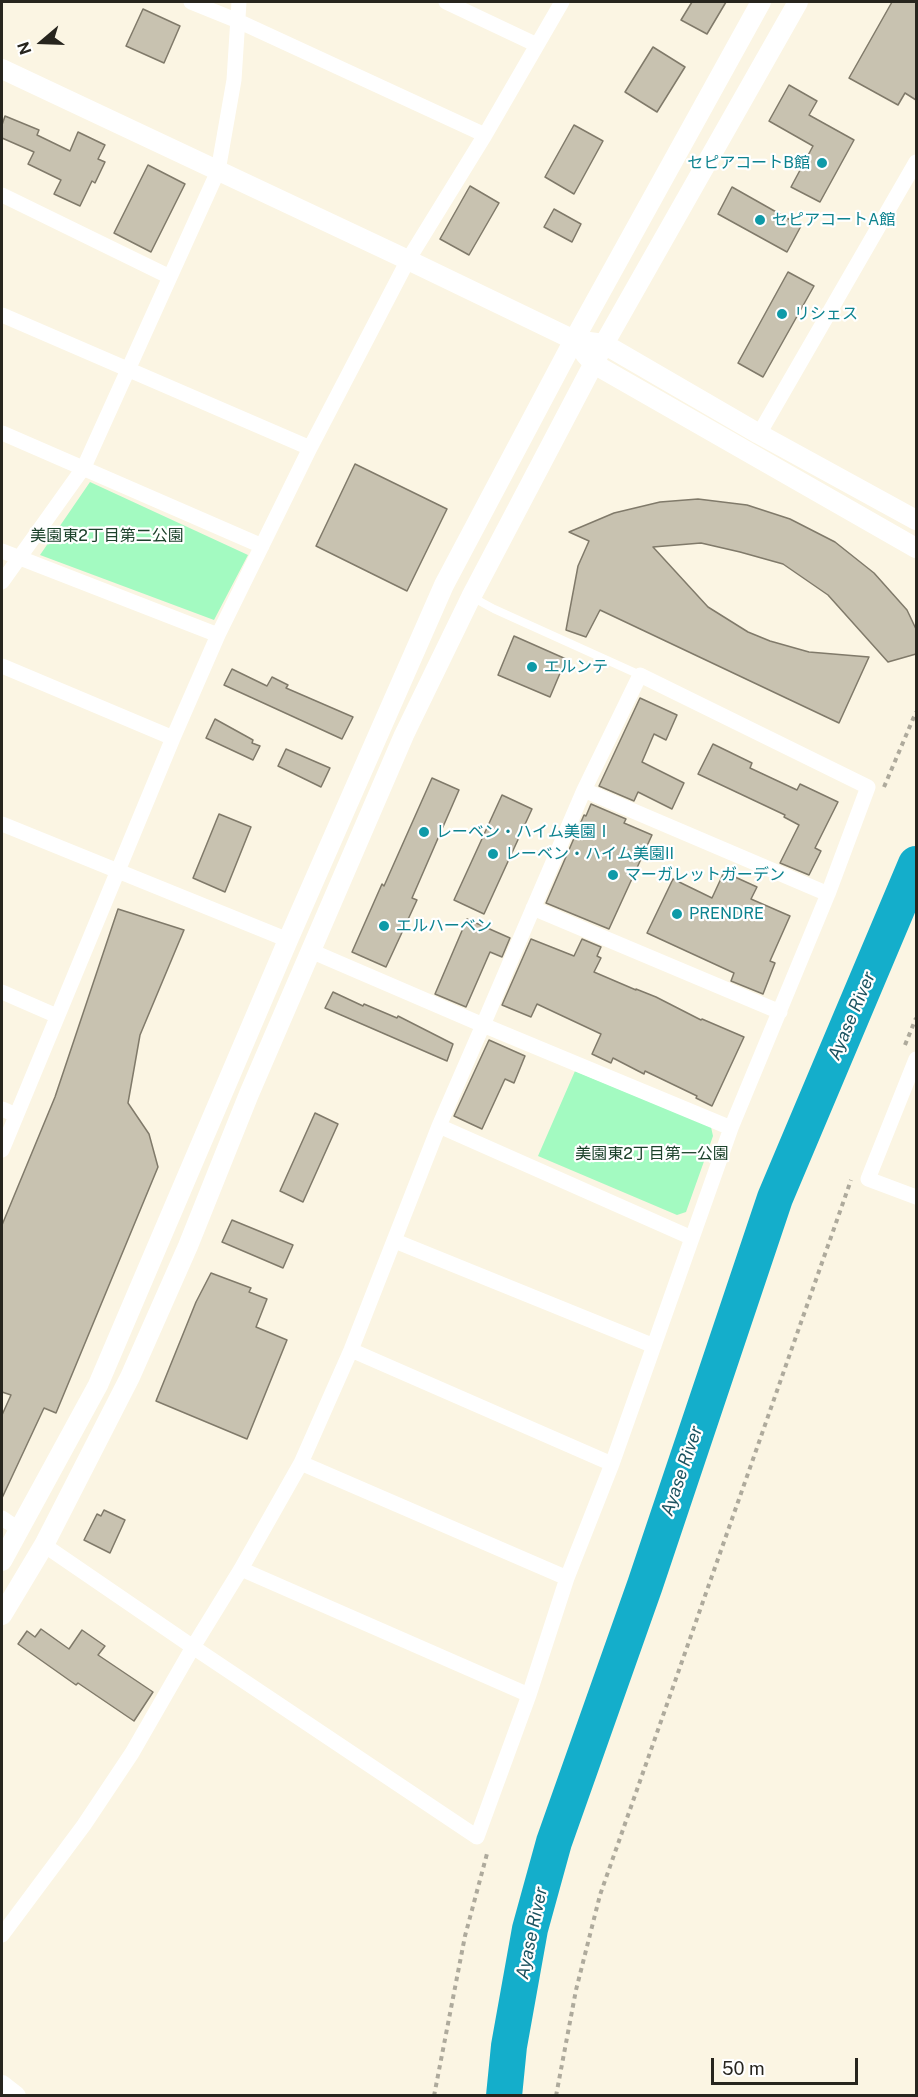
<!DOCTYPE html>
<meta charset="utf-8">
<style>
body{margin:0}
#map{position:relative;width:918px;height:2097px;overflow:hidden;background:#fbf5e3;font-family:"Public Sans",sans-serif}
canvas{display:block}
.frame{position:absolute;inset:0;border:3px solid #27251e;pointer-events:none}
.north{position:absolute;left:12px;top:12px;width:60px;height:60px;-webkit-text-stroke:4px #fff;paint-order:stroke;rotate:251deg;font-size:16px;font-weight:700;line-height:24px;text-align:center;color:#27251e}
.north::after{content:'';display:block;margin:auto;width:21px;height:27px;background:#27251e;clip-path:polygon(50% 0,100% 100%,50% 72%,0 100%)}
.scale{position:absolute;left:711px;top:2058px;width:147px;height:27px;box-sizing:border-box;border:3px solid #27251e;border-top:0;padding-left:8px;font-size:18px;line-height:21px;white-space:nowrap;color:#27251e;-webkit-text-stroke:4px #fff;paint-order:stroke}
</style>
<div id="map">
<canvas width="918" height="2097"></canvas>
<div class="frame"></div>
<div class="north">N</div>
<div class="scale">50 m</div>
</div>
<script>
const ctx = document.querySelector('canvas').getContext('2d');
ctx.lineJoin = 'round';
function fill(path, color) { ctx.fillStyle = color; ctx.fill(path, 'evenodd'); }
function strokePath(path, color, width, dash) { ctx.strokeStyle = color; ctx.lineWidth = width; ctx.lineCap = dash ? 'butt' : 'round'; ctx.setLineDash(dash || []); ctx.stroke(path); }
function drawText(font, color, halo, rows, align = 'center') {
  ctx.font = font + ' "Public Sans","Noto Sans JP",sans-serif'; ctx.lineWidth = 4.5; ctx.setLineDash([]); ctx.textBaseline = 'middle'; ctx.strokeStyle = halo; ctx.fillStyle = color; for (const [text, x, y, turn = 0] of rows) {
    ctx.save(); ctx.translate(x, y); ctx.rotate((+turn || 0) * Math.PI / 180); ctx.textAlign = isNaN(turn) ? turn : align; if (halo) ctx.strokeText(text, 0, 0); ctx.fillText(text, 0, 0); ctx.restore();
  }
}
fill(new Path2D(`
 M 90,482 L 248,555 L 214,620 L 40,555 Z
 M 575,1071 L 711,1127 L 713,1136 L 686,1212 L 677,1215 L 538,1156 Z`), '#a3fac1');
strokePath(new Path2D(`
 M 504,2096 L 509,2046 L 530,1929 L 554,1842 L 645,1585 L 775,1198 L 916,864`), '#14aecb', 36);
const building = new Path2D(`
 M 692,2 L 726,2 L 707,34 L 681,20 Z
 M 892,2 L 916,2 L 916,100 L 905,93 L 898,105 L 849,78 Z
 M 143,9 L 180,26 L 164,63 L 126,46 Z
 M 653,47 L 685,67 L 657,112 L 625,92 Z
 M 789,85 L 817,101 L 809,115 L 854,140 L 820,202 L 791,187 L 813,146 L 769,121 Z
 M 5,116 L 39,130 L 37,135 L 70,151 L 78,132 L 105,145 L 98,159 L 105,162 L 95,183 L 92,181 L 80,206 L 54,194 L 61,180 L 28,164 L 34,152 L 2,138 L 2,125 Z
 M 574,125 L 603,141 L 574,194 L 545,177 Z
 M 148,165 L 185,184 L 151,252 L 114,233 Z
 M 470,186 L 499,203 L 469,255 L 440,239 Z
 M 732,187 L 801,226 L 787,252 L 718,214 Z
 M 554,209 L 581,224 L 572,242 L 544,227 Z
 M 788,272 L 814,286 L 763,377 L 738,363 Z
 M 355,464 L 447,509 L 407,591 L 316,546 Z
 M 698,499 L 747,505 L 790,519 L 835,542 L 874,573 L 907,610 L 916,629 L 916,654 L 888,662 L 828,595 L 783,564 L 740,552 L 701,543 L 653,547 L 708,607 L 748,632 L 770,641 L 809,652 L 869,657 L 839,723 L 600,610 L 586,637 L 566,630 L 578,566 L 589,541 L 569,532 L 614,513 L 660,502 Z
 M 514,636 L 566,659 L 550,697 L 498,675 Z
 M 232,669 L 267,686 L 272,677 L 288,685 L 286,688 L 353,717 L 342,739 L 224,685 Z
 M 640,698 L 677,715 L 666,740 L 654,734 L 642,762 L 684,783 L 672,809 L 638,792 L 634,801 L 599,786 Z
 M 215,719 L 253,740 L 252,743 L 260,746 L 253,760 L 206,738 Z
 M 713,744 L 752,763 L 750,768 L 797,790 L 800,784 L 838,802 L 815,848 L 821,851 L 809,875 L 780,863 L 799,825 L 784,817 L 785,815 L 698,774 Z
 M 286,749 L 330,768 L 321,787 L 278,766 Z
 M 432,778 L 459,790 L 412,898 L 417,900 L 386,967 L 352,952 L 382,884 L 384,886 Z
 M 502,795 L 532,809 L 484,914 L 454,900 Z
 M 591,804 L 626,819 L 624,823 L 652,835 L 609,929 L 546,903 L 584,815 L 586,816 Z
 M 219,814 L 251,827 L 225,892 L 193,878 Z
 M 724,872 L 757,887 L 751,899 L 790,916 L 770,961 L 775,963 L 763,994 L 731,981 L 734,973 L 647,933 L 673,879 L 712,898 Z
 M 118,909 L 184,930 L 140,1035 L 128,1103 L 149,1134 L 158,1167 L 56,1413 L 44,1408 L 2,1498 L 2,1415 L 11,1395 L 2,1392 L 2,1225 L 55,1097 Z
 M 467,919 L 510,938 L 502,957 L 490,952 L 466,1007 L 435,994 Z
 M 531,939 L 574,956 L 582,939 L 601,947 L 597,956 L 601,958 L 594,972 L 636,990 L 636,989 L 656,997 L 701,1020 L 702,1019 L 744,1037 L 712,1106 L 696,1098 L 697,1096 L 645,1071 L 644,1074 L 613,1058 L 611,1063 L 592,1054 L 601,1034 L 537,1004 L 531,1017 L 502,1005 Z
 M 333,992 L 363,1006 L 364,1004 L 397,1018 L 398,1016 L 453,1044 L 447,1061 L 325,1008 Z
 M 489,1040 L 525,1056 L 514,1083 L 505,1079 L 482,1129 L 454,1116 Z
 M 315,1113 L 338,1124 L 303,1202 L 280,1191 Z
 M 232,1220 L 293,1245 L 283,1268 L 222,1242 Z
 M 211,1273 L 251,1288 L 249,1292 L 267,1299 L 256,1327 L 287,1340 L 247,1439 L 156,1401 L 196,1302 Z
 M 104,1510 L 125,1520 L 110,1553 L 84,1540 L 97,1514 L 101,1516 Z
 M 41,1629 L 69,1649 L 82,1630 L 105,1646 L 98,1655 L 153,1692 L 134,1721 L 78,1683 L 76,1685 L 18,1644 L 27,1631 L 35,1637 Z`);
fill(building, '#c8c2b0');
strokePath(building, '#807a6a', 1.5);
strokePath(new Path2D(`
 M 884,787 L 916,712
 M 905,1045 L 916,1018
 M 434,2096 L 465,1936 L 488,1850
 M 556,2096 L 576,1990 L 600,1895 L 851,1180`), '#aeaa9c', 4, [4.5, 4.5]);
strokePath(new Path2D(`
 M 472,597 L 494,609 L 640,675`), '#fff', 8);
strokePath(new Path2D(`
 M 191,2 L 238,21 L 485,135
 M 446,2 L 537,45
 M 2,195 L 170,277 L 218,171 L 234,80 L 239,2
 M 2,315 L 310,448
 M 2,433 L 262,546
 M 759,434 L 916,162
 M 2,551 L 218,635
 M 2,582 L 84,467 L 170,277
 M 2,666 L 173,738
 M 640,675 L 868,787 L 828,894 L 731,1128 L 612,1464 L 567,1578 L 529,1695 L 477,1837 L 193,1647 L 241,1569 L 301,1463 L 351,1350 L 439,1126 L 483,1025 L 584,790 Z
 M 584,790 L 828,894
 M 2,824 L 288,940
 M 533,908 L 780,1012
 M 311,951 L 483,1025 L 731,1128
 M 2,992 L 57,1016
 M 916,1059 L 868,1179 L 916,1197
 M 2,1109 L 16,1115
 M 439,1126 L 692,1238
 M 2,1150 L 173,738 L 218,635 L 310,448 L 408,260 L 485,135 L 562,2
 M 395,1241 L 654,1346
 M 351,1350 L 612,1464
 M 301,1463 L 567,1578
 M 2,1518 L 20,1530
 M 241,1569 L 529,1695
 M 2,1935 L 84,1825 L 132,1753 L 193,1647 L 44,1545`), '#fff', 15);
strokePath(new Path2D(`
 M 2,69 L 408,260 L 574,340 L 604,344 L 759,434 L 916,520
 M 585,354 L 594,364 L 916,548
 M 2,1561 L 98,1385 L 288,940 L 444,585 L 574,340 L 761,2
 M 2,1615 L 44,1545 L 130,1377 L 188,1246 L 249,1094 L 404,735 L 471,597 L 604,344 L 798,2
 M 2,2085 L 16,2096`), '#fff', 20);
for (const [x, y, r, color] of [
 [822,163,6,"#0f9aa8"],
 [760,220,6,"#0f9aa8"],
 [782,314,6,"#0f9aa8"],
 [532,667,6,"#0f9aa8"],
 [424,832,6,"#0f9aa8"],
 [493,854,6,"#0f9aa8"],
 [613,875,6,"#0f9aa8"],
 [677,914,6,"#0f9aa8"],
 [384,926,6,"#0f9aa8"]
]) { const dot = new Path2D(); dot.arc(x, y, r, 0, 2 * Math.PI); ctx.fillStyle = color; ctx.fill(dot); strokePath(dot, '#fff', 2); }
drawText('16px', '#0d838f', '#fff', [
 ["セピアコートB館",810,163,"right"],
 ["セピアコートA館",772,220],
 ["リシェス",794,314],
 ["エルンテ",544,667],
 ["レーベン・ハイム美園Ⅰ",436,832],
 ["レーベン・ハイム美園II",505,854],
 ["マーガレットガーデン",625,875],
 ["PRENDRE",689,914],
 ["エルハーベン",396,926]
], 'left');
drawText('16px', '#1c422b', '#fff', [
 ["美園東2丁目第二公園",107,536],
 ["美園東2丁目第一公園",652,1154]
]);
drawText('italic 18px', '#1c5360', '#fff', [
 ["Ayase River",852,1016,-67],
 ["Ayase River",682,1471,-71],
 ["Ayase River",532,1933,-78]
]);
</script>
